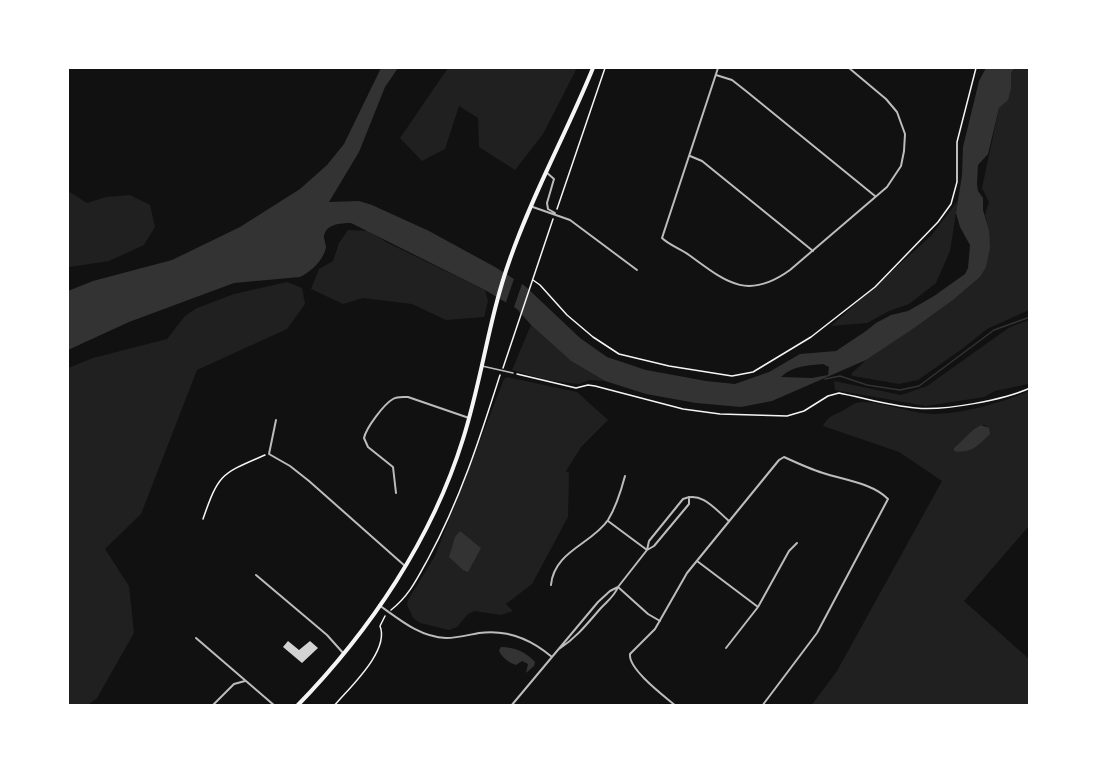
<!DOCTYPE html>
<style>
body{margin:0}
#map{position:relative;width:1097px;height:773px;overflow:hidden;background:#111;font-family:"Fira Sans Condensed",sans-serif}
canvas{display:block}
.frame{position:absolute;inset:0;border:69px solid #fff;pointer-events:none}
</style>
<div id="map">
<canvas width="1097" height="773"></canvas>
<div class="frame"></div>
</div>
<script>
const ctx = document.querySelector('canvas').getContext('2d');
ctx.lineJoin = 'round';
function fill(path, color) { ctx.fillStyle = color; ctx.fill(path, 'evenodd'); }
function strokePath(path, color, width, dash) { ctx.strokeStyle = color; ctx.lineWidth = width; ctx.lineCap = dash ? 'butt' : 'round'; ctx.setLineDash(dash || []); ctx.stroke(path); }
fill(new Path2D(`
 M 448,68 L 577,68 L 543,134 L 515,170 L 479,147 L 478,118 L 459,106 L 445,149 L 422,161 L 400,138 Z
 M 1015,68 L 1029,68 L 1029,310 L 987,329 L 962,349 L 918,380 L 899,384 L 853,376 L 851,374 L 866,360 L 953,300 L 980,277 L 989,230 L 985,215 L 989,202 L 982,188 L 999,108 C 1012,96 1011,90 1011,73 Z
 M 68,191 L 87,203 L 106,197 L 130,195 L 150,205 L 155,227 L 144,245 L 109,261 L 69,267 L 68,266 Z
 M 958,200 L 950,251 L 936,283 L 909,304 L 889,311 L 867,323 L 831,326 L 932,235 Z
 M 348,230 L 369,231 L 386,242 L 485,290 L 488,301 L 484,317 L 446,320 L 412,304 L 363,298 L 343,304 L 311,289 L 319,269 L 333,261 L 339,243 Z
 M 287,282 L 302,288 L 305,304 L 287,329 L 197,370 L 141,514 L 105,549 L 129,586 L 134,633 L 97,698 L 88,705 L 68,705 L 68,368 L 93,358 L 167,339 L 185,316 L 197,308 L 234,294 Z
 M 1029,320 L 1028,384 L 995,391 L 984,397 L 926,406 L 835,390 L 834,381 L 901,395 L 927,386 L 1010,327 Z
 M 531,325 L 571,361 L 605,381 L 590,380 L 579,384 L 570,383 L 546,380 L 512,370 Z
 M 507,377 L 577,392 L 608,420 L 581,447 L 566,471 L 569,473 L 568,517 L 532,584 L 506,604 L 513,611 L 501,615 L 474,611 L 468,614 L 457,627 L 449,630 L 420,623 L 413,618 L 407,605 L 408,600 L 435,556 L 504,379 Z
 M 1029,391 L 1029,526 L 964,601 L 1029,659 L 1029,705 L 811,706 L 837,671 L 942,481 L 899,452 L 823,426 C 829,415 833,416 844,410 C 848,408 852,404 856,403 C 870,398 915,415 934,414 C 962,414 1004,402 1029,391 ZM 981,425 L 986,425 C 979,439 976,453 959,452 L 954,448 L 974,429 Z`), '#202020');
fill(new Path2D(`
 M 381,68 L 398,68 L 385,87 L 359,152 L 329,202 L 359,201 L 372,205 L 429,231 L 495,267 L 525,286 L 580,338 L 607,357 L 646,370 L 706,381 L 735,384 L 769,372 L 800,354 L 836,351 L 866,331 L 876,323 L 891,315 L 908,311 L 934,296 L 965,274 L 968,268 L 970,245 L 960,227 L 956,213 L 962,175 L 963,147 L 979,81 L 986,68 L 1015,68 L 1011,73 L 1011,89 L 1008,100 L 999,108 L 988,154 L 978,165 L 977,184 L 978,191 L 983,198 L 983,210 L 989,230 L 990,248 L 986,267 L 980,277 L 953,300 L 914,328 L 866,360 L 772,401 L 741,407 L 696,403 L 646,394 L 605,381 L 571,361 L 531,325 L 517,309 L 485,290 L 351,223 C 341,223 324,224 324,238 C 325,242 326,245 326,248 C 323,260 311,272 300,277 L 234,283 L 129,322 L 68,350 L 68,291 L 93,281 L 172,260 L 240,227 L 300,189 L 327,165 L 344,144 ZM 823,364 L 829,367 L 828,375 L 812,378 L 781,377 C 792,366 809,365 823,364 Z
 M 981,425 L 989,428 L 990,434 C 979,444 971,455 954,451 L 954,448 L 974,429 Z
 M 460,531 L 481,548 L 468,572 L 463,570 L 449,557 L 455,537 Z
 M 501,647 C 514,647 526,652 535,662 L 534,666 L 526,673 L 528,664 L 522,661 L 516,665 C 509,663 500,656 499,650 Z`), '#333');
fill(new Path2D(`
 M 515,276 L 523,281 L 513,310 L 505,305 Z`), '#111');
strokePath(new Path2D(`
 M 825,379 L 840,376 L 867,385 L 900,390 L 919,386 L 994,330 L 1030,317`), '#333', 1.5);
fill(new Path2D(`
 M 288,641 L 299,650 L 310,641 L 318,648 L 302,663 L 283,647 Z`), '#d3d3d3');
strokePath(new Path2D(`
 M 557,209 L 605,68
 M 533,280 L 540,285 L 567,315 L 593,337 L 619,354 L 669,366 L 732,376 L 753,372 L 811,337 L 875,287 L 938,222 L 951,204 L 957,182 L 957,142 L 976,68
 M 503,368 L 553,219
 M 517,374 L 576,388 L 588,385 L 595,386 L 683,409 L 720,414 L 787,416 L 804,411 L 828,396 L 839,393 C 864,398 890,406 916,408 C 944,411 1004,400 1030,388
 M 203,519 C 219,473 221,474 265,455
 M 391,610 C 409,596 417,579 428,559 C 460,500 480,438 500,375
 M 334,706 C 349,688 390,651 380,626 L 385,616`), '#f5f5f5', 1.5);
strokePath(new Path2D(`
 M 482,366 L 513,373`), '#bcbcbc', 1.5);
strokePath(new Path2D(`
 M 718,68 L 662,238 C 669,245 681,249 689,255 C 726,282 747,301 790,270 L 887,187 L 901,166 L 904,151 L 905,134 L 897,112 L 886,99 L 849,68
 M 716,75 L 732,80 L 746,91 L 875,196
 M 690,156 L 702,161 L 813,251
 M 546,172 L 554,179 L 547,203 L 548,209 L 555,213
 M 530,206 L 570,220 L 637,270
 M 276,420 L 269,454 L 290,466 L 309,481 L 405,566
 M 396,493 L 393,467 L 368,447 L 364,438 C 366,428 384,404 393,399 C 398,396 403,397 408,397 L 469,418
 M 608,521 L 647,550
 M 647,550 L 654,546 L 689,504 L 689,497
 M 697,561 L 758,607
 M 256,575 L 327,635 L 344,654
 M 551,585 C 554,551 592,544 608,520 C 616,507 621,491 625,476
 M 379,605 C 400,620 420,637 446,638 C 457,638 468,635 479,633 C 507,629 531,639 552,657
 M 660,621 L 648,614 L 618,587 L 647,550 L 649,541 L 683,499 C 702,491 715,509 729,521
 M 196,638 L 275,706
 M 726,648 L 758,607 L 789,551 L 797,543
 M 212,706 L 234,684 L 245,681
 M 511,706 L 598,602 L 610,591 L 618,587 C 614,597 607,601 600,609 C 587,624 576,638 559,649
 M 676,706 C 664,696 628,669 630,654 L 655,629 L 687,573 L 779,460 L 784,457 C 797,463 810,469 823,473 C 844,480 872,483 888,499 L 817,633 L 762,706`), '#bcbcbc', 2);
strokePath(new Path2D(`
 M 297,706 C 370,631 432,539 463,439 C 482,379 489,317 510,259 C 533,193 567,132 593,68`), '#f5f5f5', 4);
</script>
